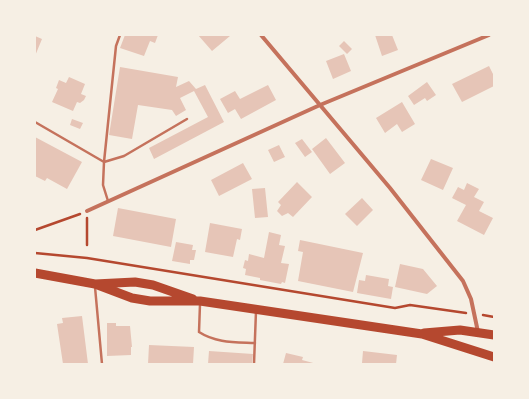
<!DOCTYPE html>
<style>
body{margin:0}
#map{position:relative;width:529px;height:399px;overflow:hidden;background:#f6efe4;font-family:"Times New Roman",serif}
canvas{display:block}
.frame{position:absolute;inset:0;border:36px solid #f6efe4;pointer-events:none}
</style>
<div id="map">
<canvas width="529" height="399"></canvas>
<div class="frame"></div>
</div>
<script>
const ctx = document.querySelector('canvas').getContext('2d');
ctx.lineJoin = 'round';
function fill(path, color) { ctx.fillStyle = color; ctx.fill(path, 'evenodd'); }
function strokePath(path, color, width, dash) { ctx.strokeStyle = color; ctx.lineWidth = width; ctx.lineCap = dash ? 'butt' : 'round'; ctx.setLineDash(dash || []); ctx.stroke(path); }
fill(new Path2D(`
 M 125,35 L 158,35 L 155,43 L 150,41 L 144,56 L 120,48 Z
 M 198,35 L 229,35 L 230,36 L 212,51 Z
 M 375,35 L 392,35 L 398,50 L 382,56 Z
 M 35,36 L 42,39 L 35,56 Z
 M 344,41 L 352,49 L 347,54 L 339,46 Z
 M 344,54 L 351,71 L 333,79 L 326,61 Z
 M 489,66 L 494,76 L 494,86 L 462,102 L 452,84 Z
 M 120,67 L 178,77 L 176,87 L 189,81 L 196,89 L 205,85 L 224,122 L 154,159 L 149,148 L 208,117 L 194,91 L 180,98 L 186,110 L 176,116 L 172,110 L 138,105 L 132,139 L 109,135 Z
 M 69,77 L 85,84 L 81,94 L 86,96 L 84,100 L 80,103 L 77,102 L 73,111 L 52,102 L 58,89 L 56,88 L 59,80 L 66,83 Z
 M 427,82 L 436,95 L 427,101 L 425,98 L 414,105 L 408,96 Z
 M 268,85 L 276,100 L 241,119 L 235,109 L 228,113 L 220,99 L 235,91 L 240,99 Z
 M 402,102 L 415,124 L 402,132 L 397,124 L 385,133 L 376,118 Z
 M 72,119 L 83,123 L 80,129 L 70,125 Z
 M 35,137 L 82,162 L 67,189 L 47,178 L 45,181 L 35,176 Z
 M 326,138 L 345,163 L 330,174 L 312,149 Z
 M 302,139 L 312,152 L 305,157 L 295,143 Z
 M 279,145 L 285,157 L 274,162 L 268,150 Z
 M 431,159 L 453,168 L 443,190 L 421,180 Z
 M 243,163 L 252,179 L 219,196 L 211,180 Z
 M 297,182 L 312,197 L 293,217 L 288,213 L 282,216 L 277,211 L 281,205 L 278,202 Z
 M 467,183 L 479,189 L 474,197 L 484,202 L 479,211 L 493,218 L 484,235 L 457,221 L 466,205 L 452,198 L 458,187 L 464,190 Z
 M 265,188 L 268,217 L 255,218 L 252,189 Z
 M 362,198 L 373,210 L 357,226 L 345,214 Z
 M 118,208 L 176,219 L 171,247 L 113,236 Z
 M 210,223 L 242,229 L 240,240 L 237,239 L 233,257 L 205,252 Z
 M 269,232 L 281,235 L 279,245 L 285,246 L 281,263 L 289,264 L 285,283 L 282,282 L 281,284 L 260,280 L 260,278 L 245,275 L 246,269 L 243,268 L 245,260 L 248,261 L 249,254 L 264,258 Z
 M 300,240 L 363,253 L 353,292 L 298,281 L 303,252 L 298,251 Z
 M 176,242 L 193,245 L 192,250 L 196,250 L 194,260 L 190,260 L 190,264 L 172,261 Z
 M 400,264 L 423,269 L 437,286 L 427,294 L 395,287 Z
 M 366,275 L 389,279 L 388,286 L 393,287 L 391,299 L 357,293 L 359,280 L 365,281 Z
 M 82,316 L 88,364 L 63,364 L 57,324 L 63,323 L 62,318 Z
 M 107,323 L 116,323 L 116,326 L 130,326 L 132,347 L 131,347 L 131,355 L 107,356 Z
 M 149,345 L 194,347 L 193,364 L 148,364 Z
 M 209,351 L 253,354 L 252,364 L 208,364 Z
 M 363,351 L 397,355 L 396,364 L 362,363 Z
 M 286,353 L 303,357 L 302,360 L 317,364 L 283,364 Z`), '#e6c5b7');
strokePath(new Path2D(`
 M 35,230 L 80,214
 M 87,245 L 87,218
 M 35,253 L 87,258 L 395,308 L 410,305 L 466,313
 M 483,315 L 494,317`), '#b5482f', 2.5);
strokePath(new Path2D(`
 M 35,122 L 104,162 L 124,156 L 187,119
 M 108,201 L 103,185 L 104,162 L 116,46 L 120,35
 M 95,287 L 102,364
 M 200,304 L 199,332 C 216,343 235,342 255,343
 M 254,364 L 256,311`), '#c5725c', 2.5);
strokePath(new Path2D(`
 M 261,35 L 390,188 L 463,281 L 471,299 L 478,332
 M 87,211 L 320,105 L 489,35`), '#c5725c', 4);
strokePath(new Path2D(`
 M 35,273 L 95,284 L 135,282 L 153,285 L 193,299
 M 95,284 L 132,298 L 150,301 L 200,301 L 422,334 L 494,357
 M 424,333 L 460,330 L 494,335`), '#b5482f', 9);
</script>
